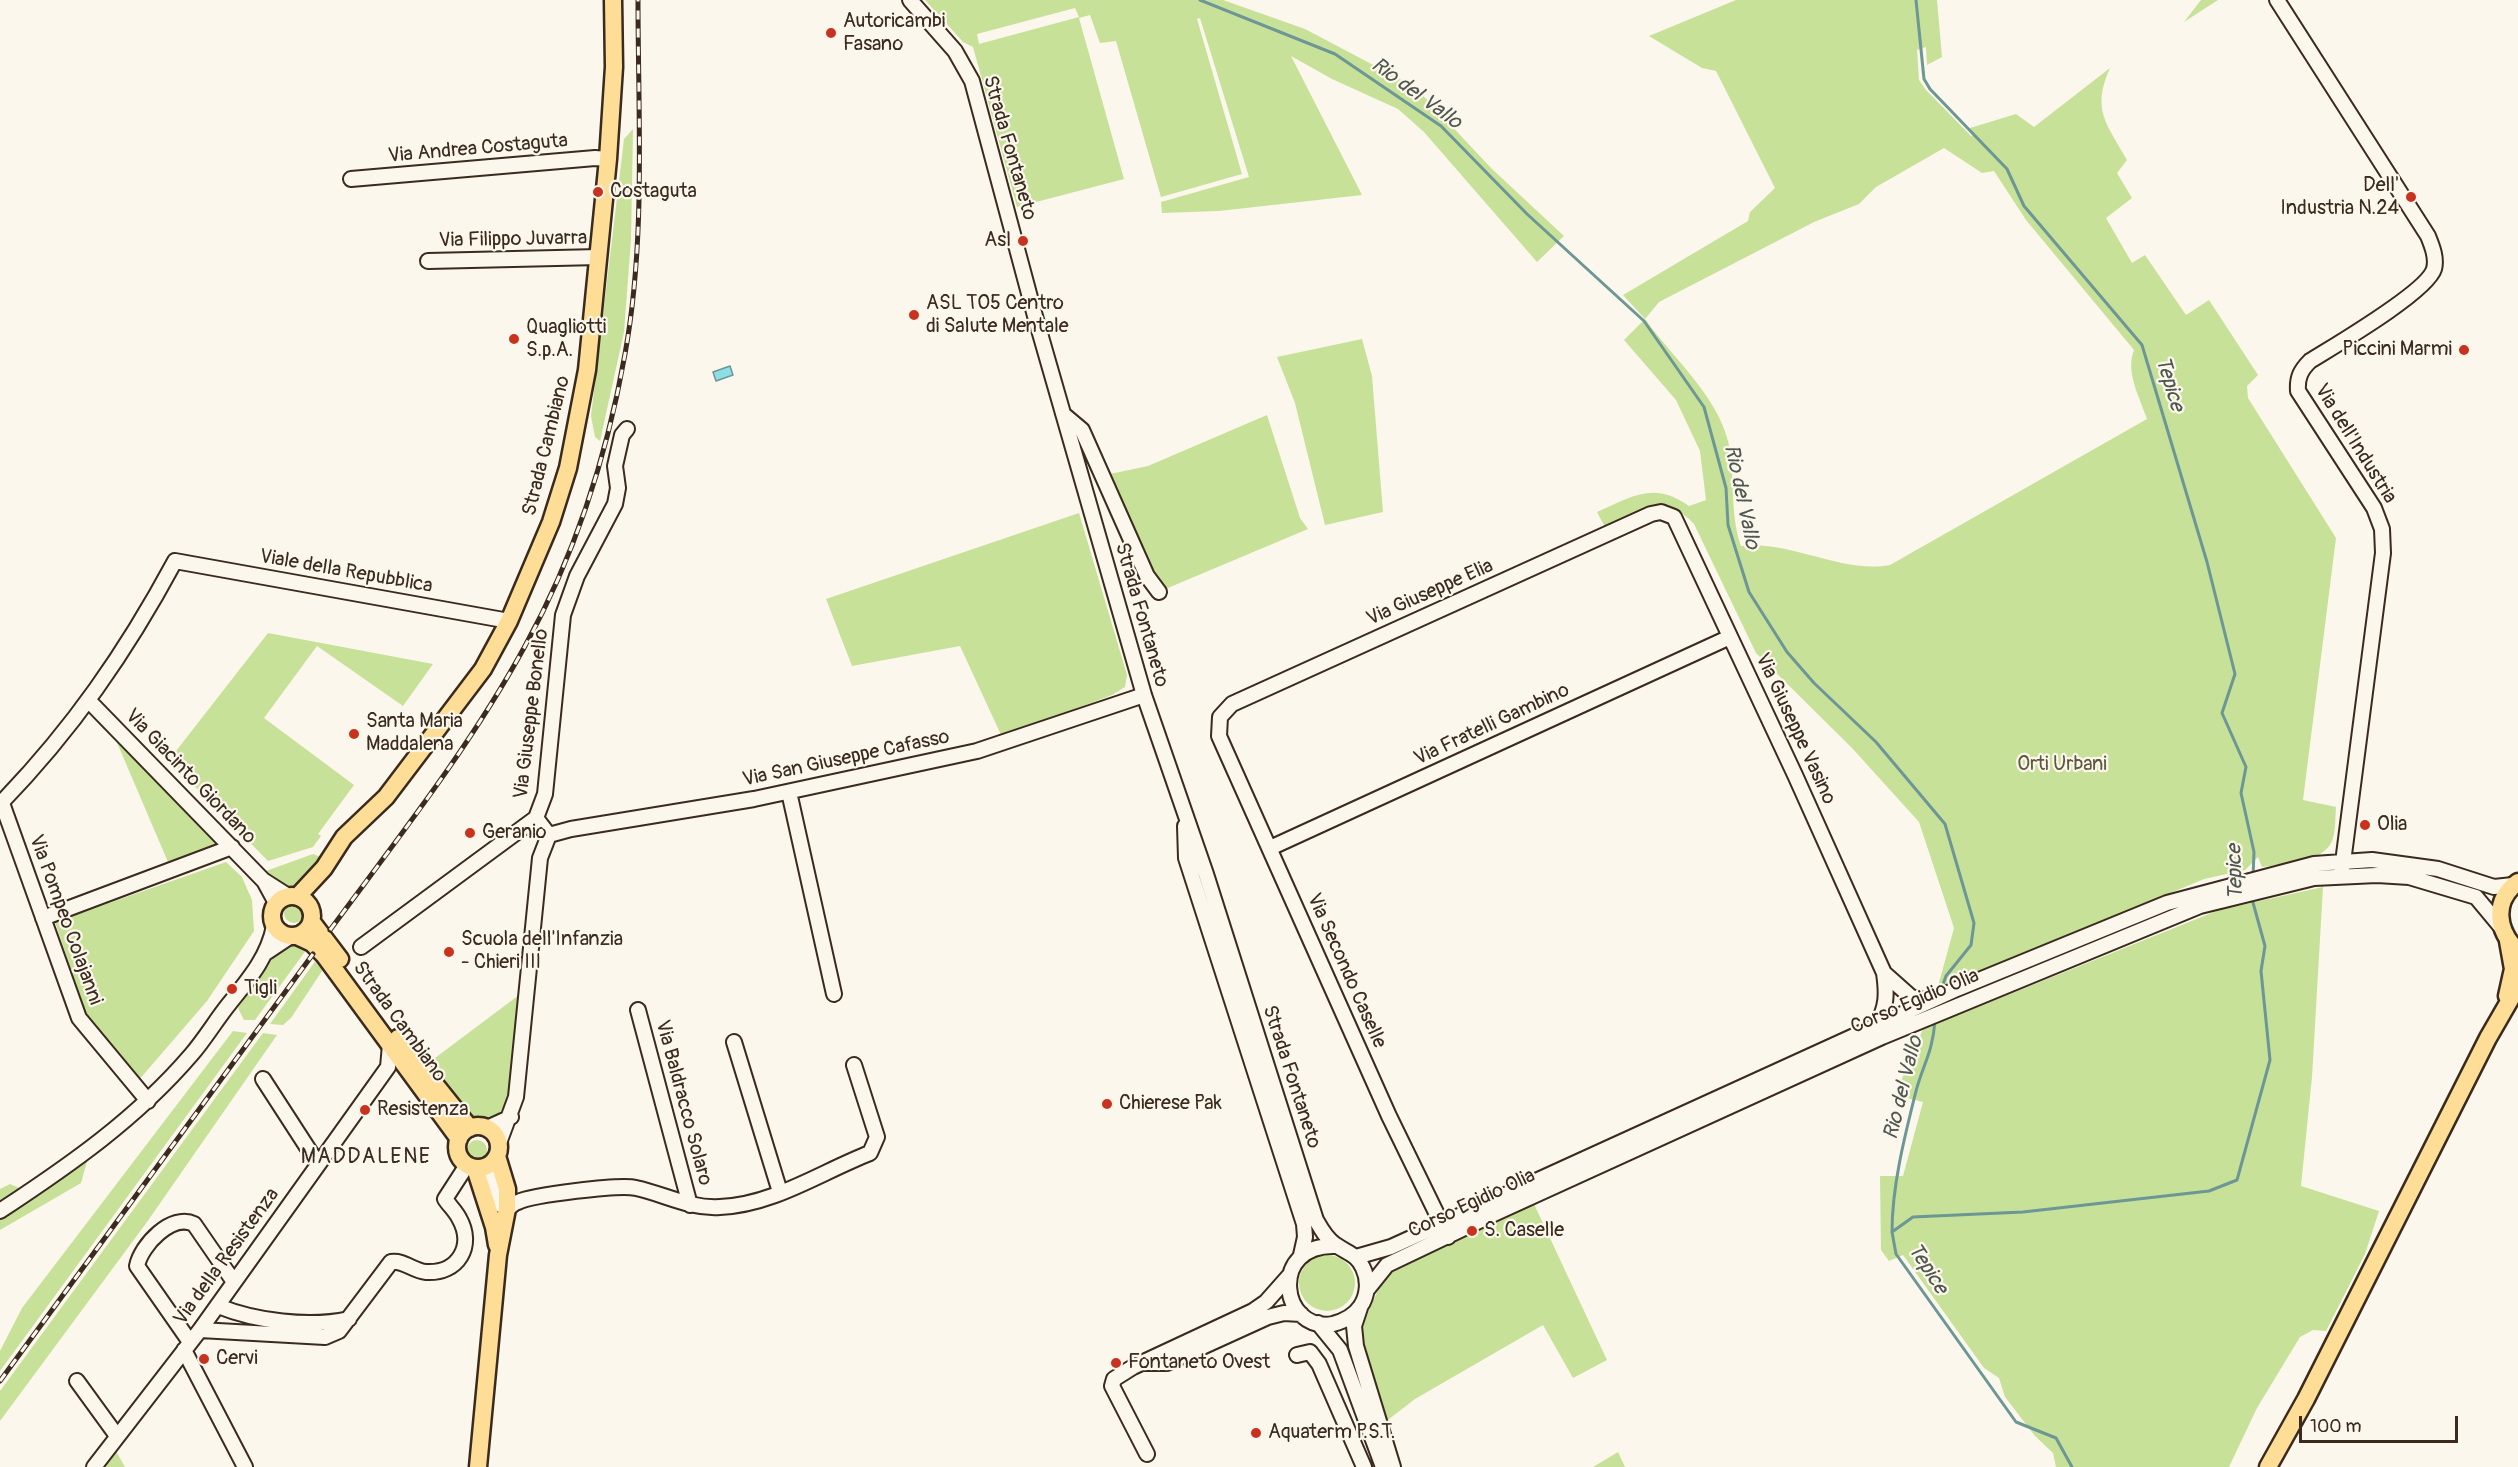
<!DOCTYPE html>
<style>
body{margin:0}
#map{position:relative;width:2518px;height:1467px;overflow:hidden;background:#fbf7ec;font-family:Pangolin,sans-serif}
canvas{display:block}
.scale{position:absolute;left:2299px;top:1416px;width:159px;height:27px;box-sizing:border-box;border:3px solid #3b2a1e;border-top:0;padding-left:8px;font-size:18px;line-height:21px;white-space:nowrap;color:#3b2a1e;-webkit-text-stroke:4px #fbf7ec;paint-order:stroke}
</style>
<div id="map">
<canvas width="2518" height="1467"></canvas>
<div class="scale">100 m</div>
</div>
<script>
const ctx = document.querySelector('canvas').getContext('2d');
ctx.lineJoin = 'round';
function fill(path, color) { ctx.fillStyle = color; ctx.fill(path, 'evenodd'); }
function strokePath(path, color, width, dash) { ctx.strokeStyle = color; ctx.lineWidth = width; ctx.lineCap = dash ? 'butt' : 'round'; ctx.setLineDash(dash || []); ctx.stroke(path); }
function drawText(font, color, halo, rows, align = 'center') {
  ctx.font = font + ' Pangolin,sans-serif'; ctx.lineWidth = 4.5; ctx.setLineDash([]); ctx.textBaseline = 'middle'; ctx.strokeStyle = halo; ctx.fillStyle = color; for (const [text, x, y, turn = 0] of rows) {
    ctx.save(); ctx.translate(x, y); ctx.rotate((+turn || 0) * Math.PI / 180); ctx.textAlign = isNaN(turn) ? turn : align; if (halo) ctx.strokeText(text, 0, 0); ctx.fillText(text, 0, 0); ctx.restore();
  }
}
fill(new Path2D(`
 M 925,0 L 1223,0 L 1305,29 L 1415,87 L 1492,169 L 1564,236 L 1537,262 L 1424,132 L 1398,109 L 1332,79 L 1291,56 L 1362,195 L 1219,211 L 1162,213 L 1161,202 L 1249,177 L 1200,18 L 1197,19 L 1242,174 L 1161,197 L 1116,41 L 1100,43 L 1090,15 L 1079,18 L 1124,179 L 1017,207 L 973,47 L 963,42 ZM 1075,8 L 1079,17 L 979,44 L 977,34 Z
 M 1736,0 L 1937,0 L 1942,57 L 1927,65 L 1926,47 L 1917,50 L 1919,80 L 1926,90 L 1972,137 L 1970,128 L 2016,114 L 2034,127 L 2110,68 C 2091,110 2107,124 2127,160 L 2117,173 L 2132,198 L 2106,218 L 2132,263 L 2145,255 L 2186,315 L 2209,300 L 2258,375 L 2247,386 L 2248,398 L 2336,538 L 2303,800 L 2336,807 C 2335,817 2336,832 2332,841 C 2323,863 2282,864 2262,867 L 2258,857 L 2245,870 L 2204,879 L 1937,990 L 1954,928 L 1919,822 L 1852,748 L 1756,653 L 1694,524 C 1662,490 1639,511 1605,527 L 1597,512 C 1632,496 1655,481 1689,506 L 1706,500 L 1700,451 L 1676,400 L 1624,340 L 1645,319 L 1623,295 L 1748,221 L 1750,212 L 1775,188 L 1716,71 L 1702,68 L 1649,36 ZM 1944,148 L 1982,173 L 1994,171 L 2026,220 L 2134,350 C 2125,372 2140,398 2147,419 L 1890,565 C 1841,574 1791,540 1741,546 C 1729,512 1736,476 1728,441 C 1716,394 1672,357 1645,319 L 1659,302 L 1814,222 L 1859,204 L 1876,187 Z
 M 2201,0 L 2218,0 L 2184,22 Z
 M 633,129 L 631,240 L 624,332 L 600,441 L 595,437 L 591,416 L 624,139 Z
 M 1362,339 L 1372,376 L 1383,512 L 1325,525 L 1295,403 L 1277,357 Z
 M 1267,415 L 1300,518 L 1308,529 L 1163,590 L 1155,582 L 1105,475 L 1148,466 Z
 M 1079,513 L 1127,675 L 1125,687 L 1112,695 L 1002,737 L 960,646 L 852,666 L 826,599 Z
 M 268,633 L 433,664 L 403,706 L 317,646 L 264,718 L 354,785 L 318,834 L 321,836 L 313,847 L 268,861 L 169,760 Z
 M 115,738 L 217,845 L 168,862 Z
 M 313,854 L 321,857 C 311,873 305,887 284,886 L 266,871 Z
 M 226,862 L 242,877 L 252,900 L 254,931 L 207,1001 L 138,1081 L 86,1015 L 55,922 Z
 M 2323,887 L 2312,1077 L 2301,1186 L 2379,1211 L 2365,1254 L 2326,1331 L 2313,1330 L 2300,1337 L 2257,1408 L 2229,1467 L 2056,1467 L 2053,1453 L 2035,1436 L 2005,1397 L 1999,1378 L 1984,1368 L 1903,1255 L 1889,1261 L 1881,1250 L 1880,1176 L 1903,1176 L 1923,1102 L 1895,1095 L 1923,1029 L 2219,910 Z
 M284 913a10 10 0 1 1 20 0a10 10 0 1 1-20 0Z
 M 291,944 L 300,944 L 307,949 L 255,1020 L 244,1020 L 238,1008 L 279,950 Z
 M 319,956 L 324,968 L 291,1018 L 283,1025 L 270,1024 Z
 M 519,995 L 508,1097 C 502,1115 493,1120 474,1121 L 427,1064 Z
 M 233,1031 L 247,1033 L 0,1371 L 0,1351 L 22,1308 Z
 M 263,1033 L 277,1035 L 147,1222 L 0,1421 L 0,1391 Z
 M467 1150a10 10 0 1 1 20 0a10 10 0 1 1-20 0Z
 M 88,1158 L 81,1183 L 0,1230 L 0,1215 Z
 M 10,1184 L 22,1189 L 0,1202 L 0,1189 Z
 M 1534,1204 L 1607,1360 L 1573,1378 L 1543,1325 L 1415,1399 L 1384,1423 L 1360,1335 C 1361,1328 1382,1278 1388,1273 C 1400,1263 1419,1257 1433,1250 C 1467,1235 1501,1220 1534,1204 Z
 M1299 1283a28 28 0 1 1 56 0a28 28 0 1 1-56 0Z
 M 112,1444 L 125,1467 L 94,1467 Z
 M 1618,1452 L 1625,1467 L 1593,1467 Z`), '#c7e198');
const water = new Path2D(`
 M 730,366 L 733,375 L 716,381 L 713,372 Z`);
fill(water, '#8ddfe6');
strokePath(water, '#6c9796', 1.5);
strokePath(new Path2D(`
 M 1200,0 L 1335,54 L 1441,126 L 1527,214 L 1644,321 L 1704,407 L 1726,488 L 1728,525 L 1749,592 L 1787,652 L 1814,683 L 1876,742 L 1945,824 L 1974,923 L 1971,945 L 1946,976 L 1941,990
 M 1916,0 L 1924,79 L 1930,89 L 2007,169 L 2024,206 L 2142,345 L 2207,562 L 2235,674 L 2222,713 L 2246,767 L 2241,793 L 2254,852 L 2253,877
 M 1892,1232 C 1892,1187 1904,1139 1915,1095 C 1922,1066 1933,1053 1935,1020
 M 2072,1467 L 2056,1438 L 2016,1422 L 1896,1254 L 1892,1232 L 1913,1217 L 2023,1212 L 2209,1191 L 2237,1180 L 2270,1060 L 2261,971 L 2265,946 L 2252,899`), '#6c9796', 3);
const minor = new Path2D(`
 M 910,0 L 955,51 L 972,81 L 1035,316 L 1144,695 L 1206,874 L 1316,1220 C 1321,1229 1327,1240 1336,1245 C 1347,1253 1357,1254 1363,1268 C 1369,1280 1368,1296 1360,1307 C 1354,1316 1344,1321 1333,1324 C 1280,1333 1268,1243 1336,1246
 M 2277,0 L 2428,236 C 2432,246 2437,258 2434,269 C 2427,292 2334,346 2310,361 C 2301,370 2297,377 2298,391 L 2374,508 L 2382,529 L 2383,553 L 2342,870
 M 351,179 L 595,158 L 608,159
 M 428,261 L 599,257
 M 1063,414 L 1082,430 L 1147,576 L 1159,592
 M 89,701 L 263,880 L 288,896
 M 789,792 L 834,994
 M 2,803 L 79,1018 L 148,1101
 M 0,804 C 72,730 126,652 175,561 L 509,621
 M 1185,826 L 1186,858 L 1304,1224 L 1305,1237 L 1301,1255
 M 549,835 L 571,829 L 754,799 L 977,751 L 1144,695
 M 549,835 L 536,818 L 545,794 L 563,615 L 577,576 L 615,504 L 618,488 L 615,466 L 622,435 L 627,429
 M 1270,848 L 1730,637
 M 264,881 L 276,903
 M 43,918 L 232,847
 M 361,947 L 536,818
 M 267,952 L 291,936
 M 1884,973 L 1911,997 L 1930,1001
 M 638,1010 L 690,1205
 M 734,1042 L 780,1192
 M 263,1079 L 318,1164
 M 487,1128 L 511,1117
 M 499,1143 L 516,1097 L 540,858 L 549,835
 M 485,1167 L 498,1203 L 507,1209 C 510,1207 514,1203 518,1202 C 532,1195 620,1184 636,1188 C 664,1194 690,1209 720,1207 C 773,1205 821,1172 870,1153 L 877,1137 L 854,1065
 M 0,1211 C 70,1165 136,1119 191,1055 C 205,1039 216,1020 229,1004 C 249,979 268,957 274,926
 M 1448,1237 L 1389,1116 L 1219,736 L 1220,717 L 1232,704 L 1651,514 L 1661,512 L 1674,517 L 1795,775 L 1884,973 C 1887,994 1887,1007 1876,1026
 M 1356,1257 L 1391,1247 L 1957,989 L 2167,903 L 2314,864 L 2372,860 L 2438,869 L 2494,887 L 2513,885
 M 1367,1290 L 1387,1265 L 1496,1213 L 1882,1037 L 2200,906 L 2314,878 L 2377,875 L 2409,877 L 2476,897 L 2501,927
 M 218,1306 C 255,1321 309,1328 349,1319
 M 1360,1308 L 1354,1326 L 1356,1346 L 1393,1467
 M 1318,1323 L 1340,1350 L 1383,1467
 M 200,1330 L 325,1337 L 339,1331 L 391,1262 C 404,1260 413,1271 426,1272 C 458,1274 475,1246 459,1218 C 456,1212 449,1205 445,1199 L 467,1165
 M 190,1342 L 137,1266 C 141,1245 172,1213 194,1224 L 234,1282
 M 184,1350 L 245,1467
 M 1297,1355 L 1310,1352 L 1319,1364 L 1364,1467
 M 1145,1363 L 1167,1363 L 1268,1317 L 1284,1313 L 1301,1314
 M 77,1381 L 117,1436
 M 1147,1454 L 1112,1386 L 1114,1379 L 1133,1367 L 1253,1311 L 1266,1302 L 1289,1276
 M 94,1467 L 200,1330 L 388,1067 L 390,1045`);
const major = new Path2D(`
 M 2518,882 C 2492,901 2497,931 2518,951
 M272 916a20 20 0 1 1 40 0a20 20 0 1 1-40 0Z
 M 298,896 L 324,868 L 344,837 L 386,797 L 483,669 L 509,621 L 551,522 L 568,468 L 587,370 L 608,159 L 614,67 L 613,0
 M 312,922 L 340,959
 M 297,936 L 312,943 L 324,955 L 459,1139
 M 2507,996 L 2513,969 L 2508,941
 M 398,1038 L 470,1128
 M457 1147a21 21 0 1 1 42 0a21 21 0 1 1-42 0Z
 M 475,1168 L 494,1227 L 497,1245
 M 478,1467 L 498,1255 L 507,1209 L 507,1189 L 497,1156
 M 2268,1467 L 2306,1399 L 2488,1038 L 2518,986`);
strokePath(minor, '#3b2a1e', 18);
strokePath(major, '#3b2a1e', 21);
strokePath(minor, '#fbf7ec', 14);
strokePath(major, '#fedd96', 16);
const rail = new Path2D(`
 M 330,930 C 398,838 470,747 525,646 C 575,555 607,456 625,354 C 646,239 638,117 638,0
 M 0,1381 L 313,954`);
strokePath(rail, '#3b2a1e', 5);
strokePath(rail, '#fbf7ec', 3, [9]);
for (const [x, y, r, color] of [
 [831,33,6,"#c8321e"],
 [598,192,6,"#c8321e"],
 [2411,197,6,"#c8321e"],
 [1023,241,6,"#c8321e"],
 [914,315,6,"#c8321e"],
 [514,339,6,"#c8321e"],
 [2464,350,6,"#c8321e"],
 [354,734,6,"#c8321e"],
 [2365,825,6,"#c8321e"],
 [470,833,6,"#c8321e"],
 [449,952,6,"#c8321e"],
 [232,989,6,"#c8321e"],
 [1107,1104,6,"#c8321e"],
 [365,1110,6,"#c8321e"],
 [1472,1231,6,"#c8321e"],
 [204,1359,6,"#c8321e"],
 [1116,1363,6,"#c8321e"],
 [1256,1433,6,"#c8321e"]
]) { const dot = new Path2D(); dot.arc(x, y, r, 0, 2 * Math.PI); ctx.fillStyle = color; ctx.fill(dot); strokePath(dot, '#fbf7ec', 2); }
drawText('20px', '#3b2a1e', '#fbf7ec', [
 ["Autoricambi",843,22],
 ["Fasano",843,45],
 ["Dell'",2399,186,"right"],
 ["Industria N.24",2399,209,"right"],
 ["Costaguta",610,192],
 ["Asl",1011,241,"right"],
 ["ASL TO5 Centro",926,304],
 ["di Salute Mentale",926,327],
 ["Quagliotti",526,328],
 ["S.p.A.",526,351],
 ["Piccini Marmi",2452,350,"right"],
 ["Santa Maria",366,722],
 ["Maddalena",366,745],
 ["Olia",2377,825],
 ["Geranio",482,833],
 ["Scuola dell'Infanzia",461,940],
 ["- Chieri III",461,963],
 ["Tigli",244,989],
 ["Chierese Pak",1119,1104],
 ["Resistenza",377,1110],
 ["S. Caselle",1484,1231],
 ["Cervi",216,1359],
 ["Fontaneto Ovest",1128,1363],
 ["Aquaterm P.S.T.",1268,1433]
], 'left');
drawText('20px', '#3b2a1e', '#fbf7ec', [
 ["Strada Fontaneto",1009,148,74],
 ["Via Andrea Costaguta",478,149,-5],
 ["Via Filippo Juvarra",513,240,-1],
 ["Via dell'Industria",2355,444,58],
 ["Strada Cambiano",547,446,-76],
 ["Viale della Repubblica",346,572,10],
 ["Via Giuseppe Elia",1430,593,-24],
 ["Strada Fontaneto",1141,615,74],
 ["Via Giuseppe Bonello",532,714,-83],
 ["Via Fratelli Gambino",1492,725,-25],
 ["Via Giuseppe Vasino",1795,729,65],
 ["Via San Giuseppe Cafasso",846,759,-12],
 ["Via Giacinto Giordano",190,777,46],
 ["Via Pompeo Colajanni",65,920,70],
 ["Via Secondo Caselle",1346,971,66],
 ["Corso Egidio Olia",1915,1002,-23],
 ["Strada Cambiano",399,1022,54],
 ["Strada Fontaneto",1291,1077,72],
 ["Via Baldracco Solaro",683,1103,75],
 ["Corso Egidio Olia",1472,1204,-25],
 ["Via della Resistenza",227,1257,-54]
]);
drawText('20px', '#5e583c', '#fbf7ec', [
 ["Orti Urbani",2062,765]
]);
drawText('italic 21px', '#505750', '#fbf7ec', [
 ["Rio del Vallo",1416,94,36],
 ["Tepice",2169,384,73],
 ["Rio del Vallo",1741,497,78],
 ["Tepice",2236,872,-92],
 ["Rio del Vallo",1904,1088,-76],
 ["Tepice",1927,1269,57]
]);
ctx.letterSpacing = '1.5px';
drawText('21px', '#3b2a1e', '#fbf7ec', [
 ["MADDALENE",366,1158]
]);
ctx.letterSpacing = '0px';
</script>
